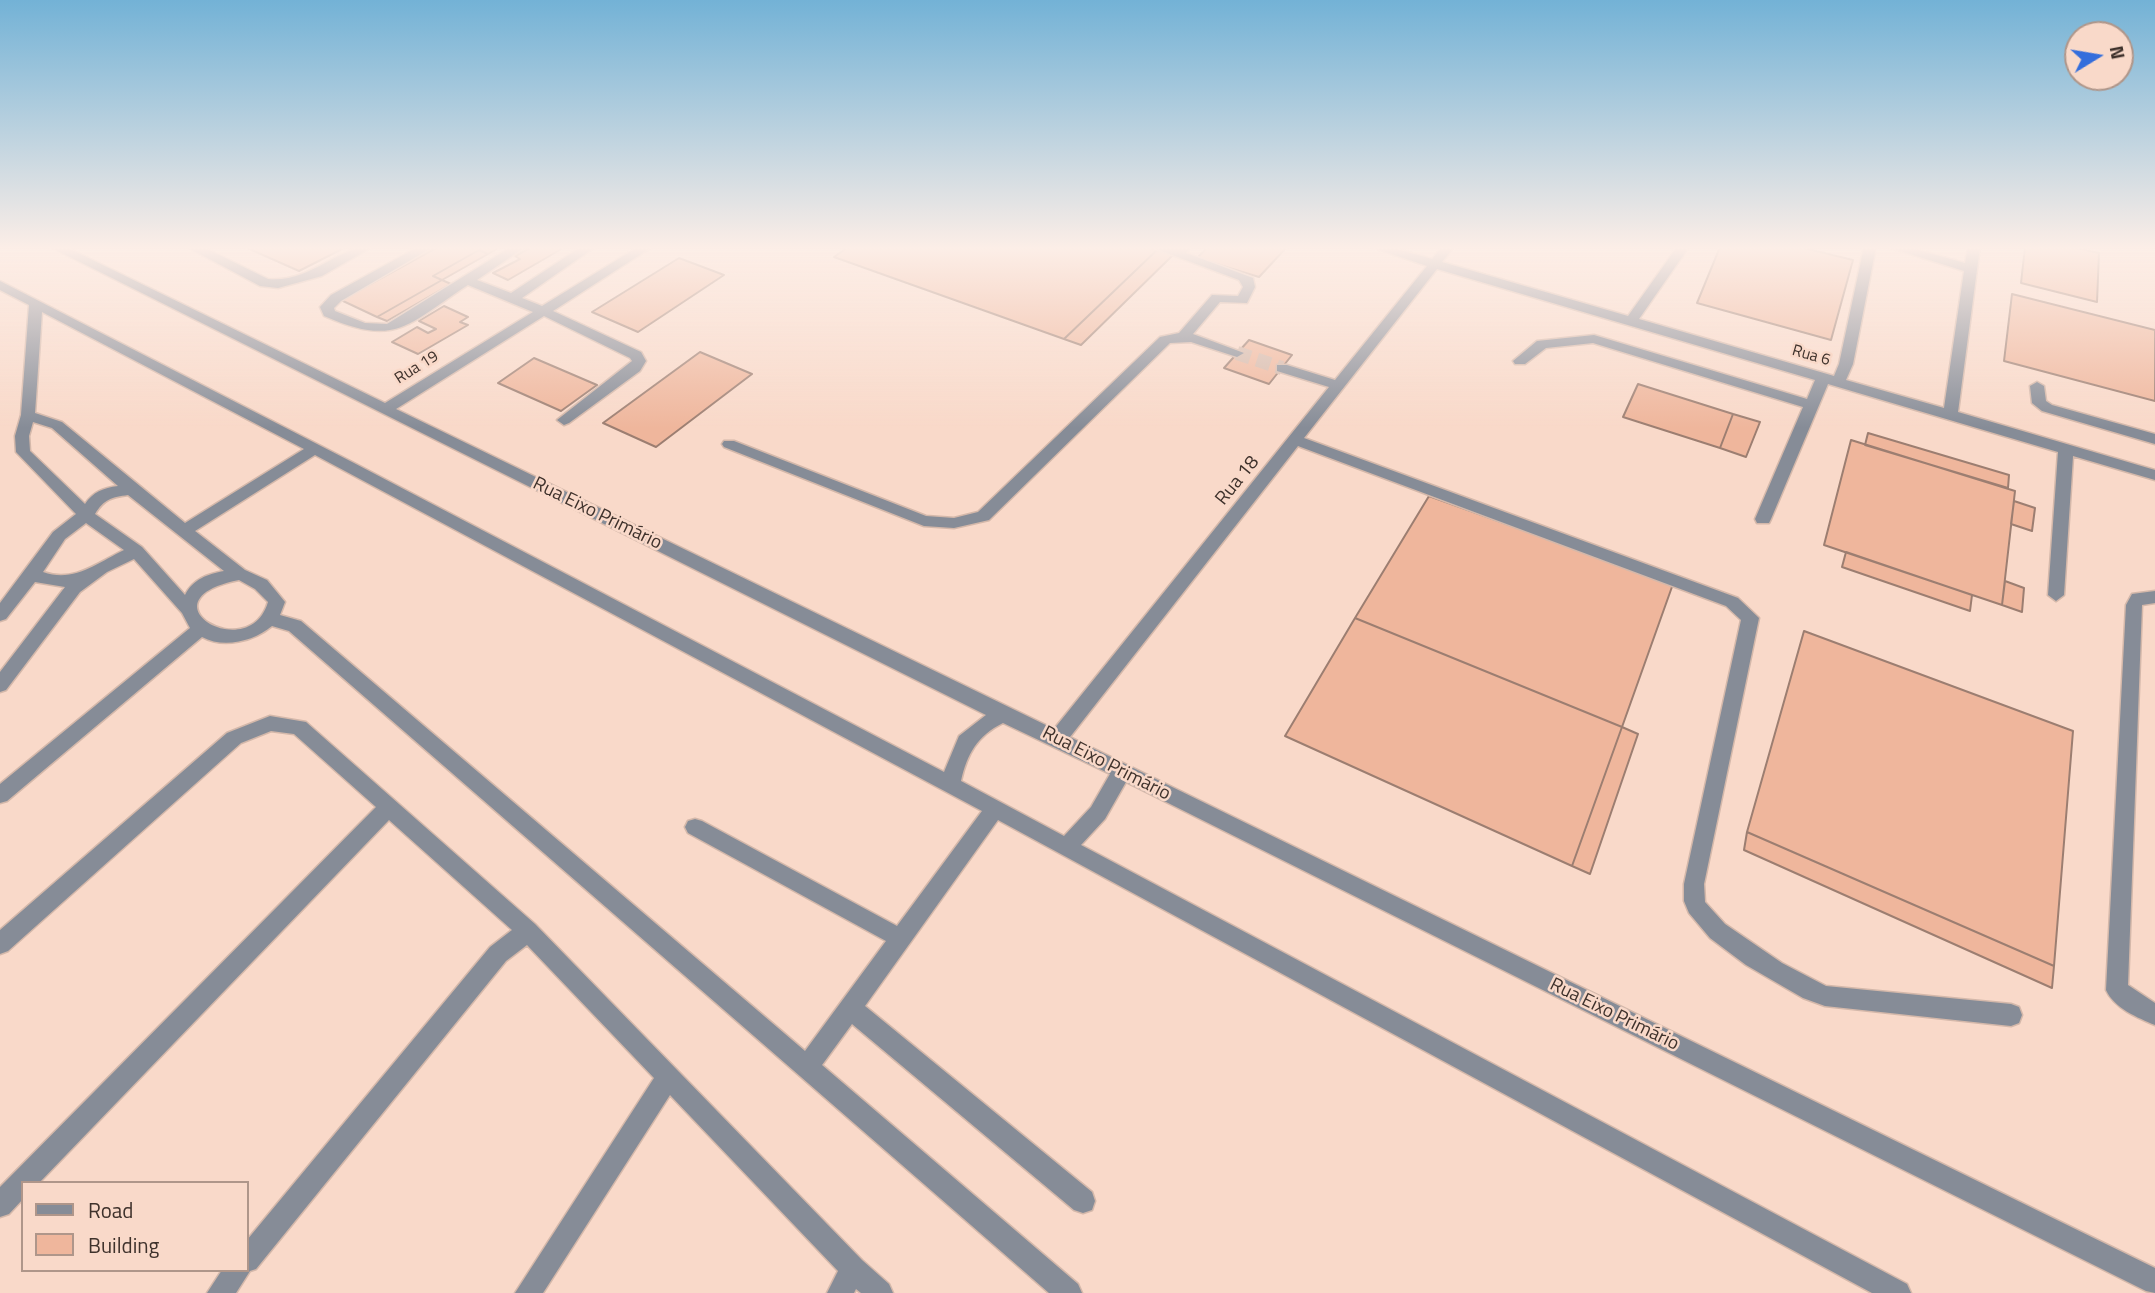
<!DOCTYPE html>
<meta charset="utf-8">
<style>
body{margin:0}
#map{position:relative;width:2155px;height:1293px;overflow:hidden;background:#f9d9c9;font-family:"Titillium Web",sans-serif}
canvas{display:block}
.legend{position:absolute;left:21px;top:1181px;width:228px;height:91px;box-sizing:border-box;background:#f9d9c9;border:2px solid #af968a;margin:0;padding:9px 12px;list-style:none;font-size:21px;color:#3f322c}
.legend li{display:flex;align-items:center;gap:14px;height:35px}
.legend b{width:35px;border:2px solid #af968a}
.north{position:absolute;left:2064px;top:21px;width:70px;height:70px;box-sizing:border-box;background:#f9d9c9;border:2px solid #af968a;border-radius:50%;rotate:79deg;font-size:19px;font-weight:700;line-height:28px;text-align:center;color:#3f322c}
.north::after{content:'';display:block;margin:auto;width:24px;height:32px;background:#346edc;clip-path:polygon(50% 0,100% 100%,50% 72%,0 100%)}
</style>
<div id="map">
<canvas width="2155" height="1293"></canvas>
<ul class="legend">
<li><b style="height:9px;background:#868c97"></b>Road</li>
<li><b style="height:19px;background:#efb69c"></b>Building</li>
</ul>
<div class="north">N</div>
</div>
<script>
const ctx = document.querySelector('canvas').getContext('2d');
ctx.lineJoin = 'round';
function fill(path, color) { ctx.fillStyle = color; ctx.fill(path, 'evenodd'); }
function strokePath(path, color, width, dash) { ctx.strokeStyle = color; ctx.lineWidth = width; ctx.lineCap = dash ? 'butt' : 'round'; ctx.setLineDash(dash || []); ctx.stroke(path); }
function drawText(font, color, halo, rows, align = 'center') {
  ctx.font = font + ' "Titillium Web",sans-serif'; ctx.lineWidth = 5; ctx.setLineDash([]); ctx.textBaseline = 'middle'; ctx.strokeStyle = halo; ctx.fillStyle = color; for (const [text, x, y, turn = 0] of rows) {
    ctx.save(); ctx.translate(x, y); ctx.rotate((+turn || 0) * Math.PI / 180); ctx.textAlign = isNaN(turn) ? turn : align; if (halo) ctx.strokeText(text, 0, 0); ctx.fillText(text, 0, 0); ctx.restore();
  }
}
const building = new Path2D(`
 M 245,247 L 346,247 L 299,271 Z
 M 438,247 L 500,247 L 488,254 L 479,250 L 433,276 L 442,280 L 377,317 L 341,300 Z
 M 532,247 L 565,247 L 508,280 L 493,273 L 520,259 L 515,256 Z
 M 848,247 L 1148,247 L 1157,250 L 1064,339 L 834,257 Z
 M 1208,247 L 1287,247 L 1259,277 L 1197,258 Z
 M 1720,247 L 1800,247 L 1853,260 L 1831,340 L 1697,303 Z
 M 2025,247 L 2073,247 L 2099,253 L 2097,302 L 2021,283 Z
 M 479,250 L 488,254 L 442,280 L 433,276 Z
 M 1157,250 L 1173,255 L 1081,345 L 1064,339 Z
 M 679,258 L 724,275 L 638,332 L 592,312 Z
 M 442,280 L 451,284 L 387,321 L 377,317 Z
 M 2012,294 L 2155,330 L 2155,401 L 2004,361 Z
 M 444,306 L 468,317 L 460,322 L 468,325 L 418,354 L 392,342 L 417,327 L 428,333 L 436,329 L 419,321 Z
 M 1249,340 L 1292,355 L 1269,384 L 1224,368 Z
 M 700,352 L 752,374 L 656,447 L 603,423 Z
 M 534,358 L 597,385 L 561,411 L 498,383 Z
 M 1638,384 L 1733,414 L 1720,448 L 1623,417 Z
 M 1733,414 L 1760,422 L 1746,457 L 1720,448 Z
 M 1868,433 L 2009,475 L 2008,488 L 1865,445 Z
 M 1851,440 L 2015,491 L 2002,605 L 1824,545 Z
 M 1429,496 L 1673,584 L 1622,727 L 1355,618 Z
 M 2014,501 L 2035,508 L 2032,531 L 2011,524 Z
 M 1846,552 L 1972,595 L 1970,611 L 1842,567 Z
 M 2005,581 L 2024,588 L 2022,612 L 2002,605 Z
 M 1355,618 L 1622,727 L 1572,866 L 1285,736 Z
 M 1804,631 L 2073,731 L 2054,966 L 1747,832 Z
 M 1622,727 L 1638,734 L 1590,874 L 1572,866 Z
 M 1747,832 L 2054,966 L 2052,988 L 1744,850 Z`);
fill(building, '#efb69c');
strokePath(building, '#9c7e71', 2);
strokePath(new Path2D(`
 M 1237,353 L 1282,368`), '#d4b8aa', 14, [14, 7]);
const minor = new Path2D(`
 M 50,247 L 66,247 L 385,403 L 533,312 L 468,285 C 408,324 397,348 324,316 L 320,307 L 331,295 L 418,247 L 433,247 L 341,301 L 334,308 L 335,311 L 365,323 L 387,324 L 511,247 L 525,247 L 477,280 L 511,293 L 581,247 L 595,247 L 522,298 L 542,306 L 638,247 L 652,247 L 553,311 L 641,352 L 646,361 L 640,371 L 569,423 L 564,425 L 557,420 L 632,361 L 630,358 L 544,316 L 396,409 L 1054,729 L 1329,387 L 1277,371 L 1277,365 L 1287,365 L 1335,380 L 1427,266 L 1371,247 L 1390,247 L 1432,259 L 1442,247 L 1454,247 L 1442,262 L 1628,316 L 1677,247 L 1689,247 L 1639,319 L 1834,376 L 1839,364 L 1864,247 L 1876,247 L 1853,364 L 1846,380 L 1944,408 L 1964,271 L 1888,247 L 1907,247 L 1965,263 L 1968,247 L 1980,247 L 1958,412 L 2155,470 L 2155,480 L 2073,456 L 2064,595 L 2056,601 L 2048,595 L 2058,452 L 1828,384 L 1771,519 L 1769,523 L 1757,523 L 1755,519 L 1803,407 L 1593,343 L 1546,348 L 1525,364 L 1515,364 L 1513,361 L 1537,341 L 1594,335 L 1807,399 L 1815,380 L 1437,269 L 1304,438 L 1738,598 L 1759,618 L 1704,884 L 1705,902 L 1725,924 L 1782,963 L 1826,986 L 2011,1004 L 2019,1007 L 2022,1015 L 2019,1023 L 2011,1026 L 1825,1006 L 1803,998 L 1746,965 L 1710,938 L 1689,913 L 1684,901 L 1684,884 L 1741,620 L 1726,606 L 1298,446 L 1070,737 L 2155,1268 L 2155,1293 L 2146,1291 L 1126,782 L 1105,819 L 1081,845 L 1907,1284 L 1911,1293 L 1872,1293 L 998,820 L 865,1006 L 1092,1192 L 1095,1201 L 1092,1210 L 1083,1213 L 1074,1210 L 852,1024 L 822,1065 L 1078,1284 L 1082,1293 L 1049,1293 L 289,631 L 272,626 C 254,641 224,649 202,637 L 7,801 L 0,803 L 0,784 L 190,628 L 182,613 L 134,559 L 107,572 L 80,592 L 6,690 L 0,692 L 0,672 L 65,587 L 35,582 L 6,619 L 0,621 L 0,603 L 53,532 L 76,514 L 16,452 L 15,436 L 21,415 L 29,305 L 0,290 L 0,281 L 354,463 L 944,772 L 959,736 L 986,715 ZM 42,312 L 304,449 L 185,523 L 62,422 L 35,413 ZM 33,422 L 52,428 L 118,486 C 103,488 93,492 85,504 L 30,451 L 29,436 ZM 315,455 L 982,811 L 897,926 L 702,821 L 695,819 L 688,821 L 685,827 L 688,833 L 886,941 L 805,1051 L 301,621 L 280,615 L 285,602 L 267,580 L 245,570 L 195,531 ZM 128,495 L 224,571 C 208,574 193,579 185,595 L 142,547 L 95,514 C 104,499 112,497 128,495 ZM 86,523 L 124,550 C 97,563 74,583 43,572 L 65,539 ZM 239,580 L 255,589 L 268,602 C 249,667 138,600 239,580 ZM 1003,723 L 1110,774 L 1091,807 L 1064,836 L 961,781 C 967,754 977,736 1003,723 Z
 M 187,247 L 203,247 L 268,279 C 311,283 335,247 372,247 L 322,276 L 278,288 L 260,286 Z
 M 1151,247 L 1176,249 L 1191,247 L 1186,253 L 1253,278 L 1255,287 L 1247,303 L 1220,302 L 1193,334 L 1244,353 L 1237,357 L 1191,342 L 1170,343 L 989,520 L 954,528 L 924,526 L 724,447 L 722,444 L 724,441 L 734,441 L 926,516 L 954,518 L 978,512 L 1160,337 L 1179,333 L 1212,295 L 1238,296 L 1243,287 L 1239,280 Z
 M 2037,382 L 2044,386 L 2046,401 L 2052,405 L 2155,434 L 2155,444 L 2042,411 L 2032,403 L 2030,386 Z
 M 2155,591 L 2155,603 L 2142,605 L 2128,985 L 2155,1003 L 2155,1025 C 2138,1018 2114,1008 2106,990 L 2126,605 L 2132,594 Z
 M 270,716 L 306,722 L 535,924 L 862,1260 L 889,1284 L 893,1293 L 861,1293 L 856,1289 L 854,1293 L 827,1293 L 838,1271 L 670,1095 L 543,1293 L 515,1293 L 654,1078 L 527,945 L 506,961 L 256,1269 L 250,1271 L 236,1293 L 207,1293 L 222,1270 L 247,1270 L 247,1240 L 490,947 L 512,930 L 389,820 L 39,1183 L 23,1183 L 23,1199 L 9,1214 L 0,1217 L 0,1187 L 376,807 L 294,734 L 271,731 L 241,743 L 8,951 L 0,954 L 0,930 L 227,733 Z`);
strokePath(minor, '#d4b8aa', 3);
fill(minor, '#868c97');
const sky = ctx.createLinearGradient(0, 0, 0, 428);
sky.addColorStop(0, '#73b2d6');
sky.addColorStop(0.58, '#fceee7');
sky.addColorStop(1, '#fceee700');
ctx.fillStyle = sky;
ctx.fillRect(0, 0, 2155, 428);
drawText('16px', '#3f322c', '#f9d9c9', [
 ["Rua 6",1811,356,16],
 ["Rua 19",417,368,-32]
]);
drawText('19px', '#3f322c', '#f9d9c9', [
 ["Rua 18",1238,481,-51],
 ["Rua Eixo Primário",597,514,26],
 ["Rua Eixo Primário",1106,764,27],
 ["Rua Eixo Primário",1614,1015,26]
]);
</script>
